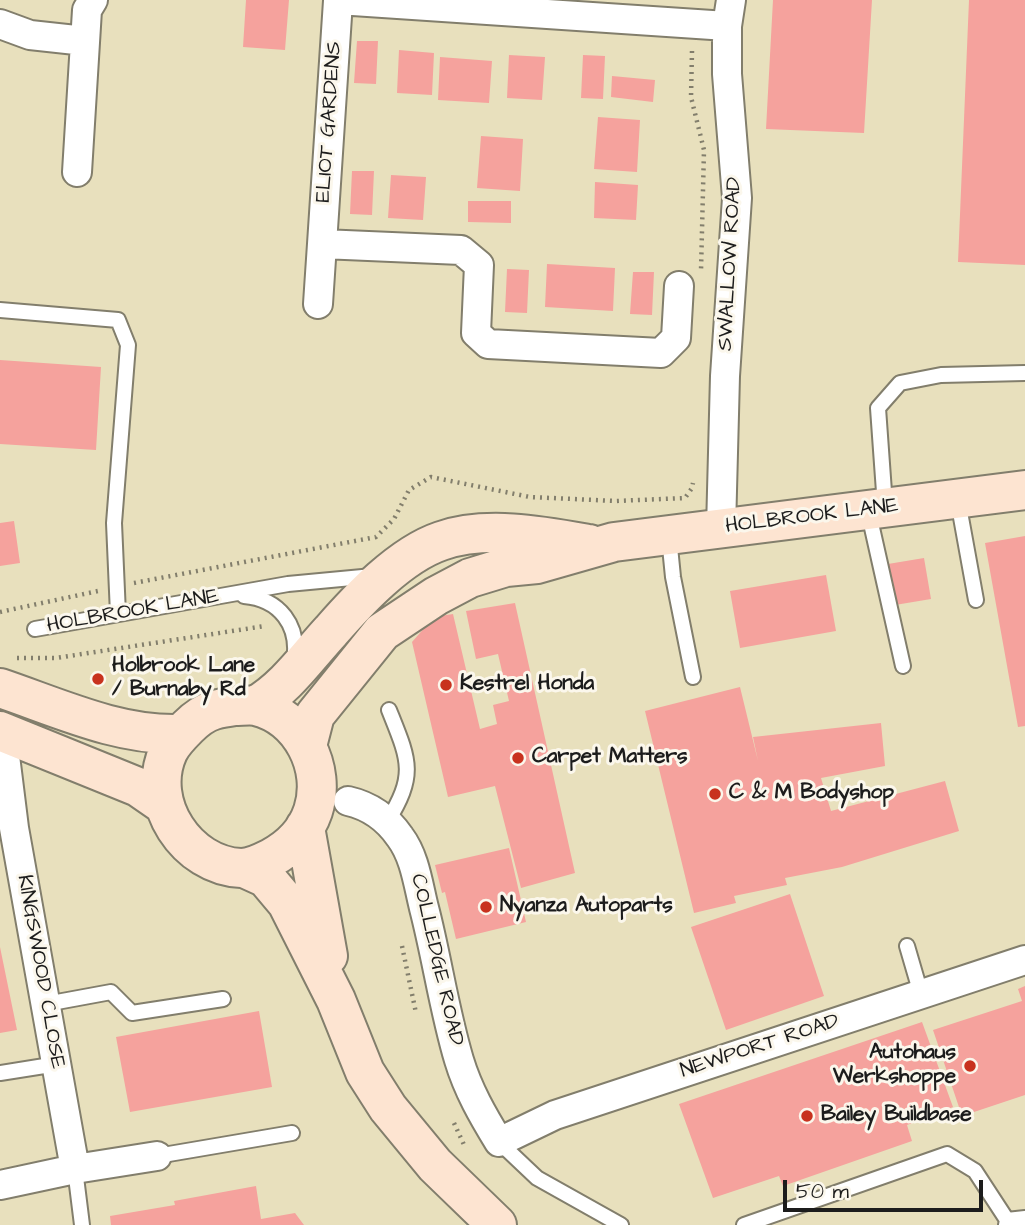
<!DOCTYPE html>
<style>
body{margin:0}
#map{position:relative;width:1025px;height:1225px;overflow:hidden;background:#e8e0bd;font-family:"Architects Daughter",sans-serif}
canvas{display:block}
.scale{position:absolute;left:783px;top:1180px;width:200px;height:32px;box-sizing:border-box;border:4px solid #1c1c1c;border-top:0;padding-left:9px;font-size:21px;line-height:24px;white-space:nowrap;color:#1c1c1c;-webkit-text-stroke:5px #fbf7ec;paint-order:stroke}
</style>
<div id="map">
<canvas width="1025" height="1225"></canvas>
<div class="scale">50 m</div>
</div>
<script>
const ctx = document.querySelector('canvas').getContext('2d');
ctx.lineJoin = 'round';
function fill(path, color) { ctx.fillStyle = color; ctx.fill(path, 'evenodd'); }
function strokePath(path, color, width, dash) { ctx.strokeStyle = color; ctx.lineWidth = width; ctx.lineCap = dash ? 'butt' : 'round'; ctx.setLineDash(dash || []); ctx.stroke(path); }
function drawText(font, color, halo, rows, align = 'center') {
  ctx.font = font + ' "Architects Daughter",sans-serif'; ctx.lineWidth = 6; ctx.setLineDash([]); ctx.textBaseline = 'middle'; ctx.strokeStyle = halo; ctx.fillStyle = color; for (const [text, x, y, turn = 0] of rows) {
    ctx.save(); ctx.translate(x, y); ctx.rotate((+turn || 0) * Math.PI / 180); ctx.textAlign = isNaN(turn) ? turn : align; if (halo) ctx.strokeText(text, 0, 0); ctx.fillText(text, 0, 0); ctx.restore();
  }
}
fill(new Path2D(`
 M 246,0 L 289,0 L 285,50 L 243,47 Z
 M 773,0 L 872,0 L 864,133 L 766,129 Z
 M 969,0 L 1025,0 L 1025,265 L 958,262 Z
 M 357,41 L 378,41 L 376,84 L 354,83 Z
 M 399,50 L 434,53 L 432,95 L 397,93 Z
 M 509,55 L 545,57 L 542,100 L 507,98 Z
 M 583,55 L 605,56 L 603,99 L 581,98 Z
 M 440,57 L 492,61 L 489,103 L 438,100 Z
 M 612,76 L 655,80 L 653,102 L 611,97 Z
 M 598,117 L 640,120 L 637,172 L 594,169 Z
 M 481,136 L 523,139 L 520,191 L 477,188 Z
 M 352,171 L 374,171 L 372,215 L 350,214 Z
 M 391,175 L 426,177 L 423,220 L 388,218 Z
 M 595,182 L 638,185 L 636,220 L 594,218 Z
 M 468,201 L 511,201 L 511,223 L 468,222 Z
 M 547,264 L 615,268 L 613,311 L 545,307 Z
 M 507,269 L 529,270 L 527,313 L 505,312 Z
 M 633,272 L 654,272 L 652,315 L 630,314 Z
 M 0,360 L 101,367 L 96,450 L 0,444 Z
 M 14,521 L 20,563 L 0,566 L 0,523 Z
 M 1025,536 L 1025,726 L 1018,727 L 985,543 Z
 M 924,558 L 931,599 L 895,605 L 888,564 Z
 M 826,575 L 836,631 L 740,648 L 730,591 Z
 M 515,603 L 575,873 L 521,888 L 495,786 L 448,797 L 412,642 L 434,617 L 453,614 L 480,729 L 497,724 L 493,705 L 509,701 L 498,654 L 476,659 L 466,611 Z
 M 740,687 L 758,761 L 753,737 L 881,723 L 885,766 L 821,778 L 831,811 L 945,781 L 959,831 L 842,867 L 785,878 L 787,885 L 734,896 L 736,903 L 694,913 L 645,711 Z
 M 509,848 L 526,922 L 456,939 L 445,892 L 442,893 L 435,865 Z
 M 790,894 L 824,996 L 726,1030 L 691,927 Z
 M 0,947 L 17,1030 L 0,1033 Z
 M 1025,986 L 1025,1095 L 962,1116 L 933,1030 L 1022,1001 L 1018,989 Z
 M 259,1011 L 272,1087 L 130,1112 L 116,1037 Z
 M 922,1022 L 953,1107 L 907,1125 L 912,1141 L 783,1186 L 779,1176 L 713,1198 L 679,1104 Z
 M 256,1186 L 261,1219 L 295,1213 L 304,1225 L 111,1225 L 110,1216 L 175,1205 L 174,1201 Z`), '#f5a29d');
const lane = new Path2D(`
 M 0,310 L 118,320 L 128,345 L 114,523 L 118,614
 M 958,501 L 976,600
 M 885,506 L 878,408 L 900,383 L 941,375 L 1025,373
 M 868,510 L 903,666
 M 669,537 L 673,577 L 693,677
 M 244,596 C 280,599 300,626 294,661
 M 35,629 L 288,584 L 373,576
 M 387,822 C 417,774 409,760 389,710
 M 907,946 L 921,994
 M 46,1004 L 111,992 L 132,1013 L 223,999
 M 0,1073 L 57,1064
 M 499,1142 L 537,1178 L 621,1225
 M 157,1156 L 292,1133
 M 75,1169 L 82,1225
 M 1007,1220 L 1025,1218
 M 744,1225 L 947,1154 L 975,1171 L 1007,1220 L 1006,1225`);
const street = new Path2D(`
 M 338,0 L 727,26
 M 338,1 L 322,244 L 461,250 L 479,265 L 476,333 L 488,344 L 661,353 L 676,338 L 679,286
 M 0,24 L 30,35 L 85,41
 M 77,172 L 87,10 L 93,0
 M 318,304 L 322,244
 M 721,529 L 725,376 L 737,198 L 727,74 L 727,26 L 731,0
 M 348,801 C 370,806 387,818 400,837 C 415,857 418,884 424,908 C 437,958 444,1010 459,1060 C 468,1090 483,1116 499,1142 L 555,1115 L 1025,960
 M 75,1169 L 157,1156
 M 0,1185 L 75,1169 L 14,828 L 2,732`);
const secondary = new Path2D(`
 M 0,688 C 59,708 118,736 180,734
 M 235,706 C 242,706 250,705 256,706 C 301,717 327,768 313,811 C 306,832 290,848 271,858 C 263,862 251,868 241,868 C 187,866 145,803 168,752 C 172,743 181,734 188,727 C 195,720 204,713 214,710 C 221,708 228,707 235,706 Z
 M 255,706 C 286,688 307,657 331,631 C 359,599 400,555 441,541 C 486,525 544,536 589,544
 M 0,731 L 138,787 L 164,805
 M 307,746 L 315,715 L 382,632 L 436,596 L 470,578 L 506,567 L 537,564 L 614,542 L 1025,490
 M 305,827 L 328,956
 M 244,868 L 266,878 L 287,903 L 336,1000 L 365,1072 L 388,1108 L 435,1165 L 497,1225`);
strokePath(lane, '#827e6c', 18);
strokePath(street, '#827e6c', 32);
strokePath(secondary, '#827e6c', 42);
strokePath(new Path2D(`
 M 692,51 L 691,97 L 704,150 L 701,271
 M 134,583 L 376,537 L 394,519 L 409,490 L 431,477 L 530,497 L 616,501 L 685,498 L 692,488 L 693,483
 M 0,612 L 98,591
 M 17,658 L 56,658 L 265,626
 M 402,946 L 416,1013
 M 454,1123 L 465,1147`), '#827e6c', 4.5, [2, 5]);
strokePath(lane, '#fff', 14);
strokePath(street, '#fff', 28);
strokePath(secondary, '#fde4d1', 38);
for (const [x, y, r, color] of [
 [98,679,7,"#c8321e"],
 [446,685,7,"#c8321e"],
 [518,758,7,"#c8321e"],
 [715,794,7,"#c8321e"],
 [486,907,7,"#c8321e"],
 [970,1066,7,"#c8321e"],
 [807,1116,7,"#c8321e"]
]) { const dot = new Path2D(); dot.arc(x, y, r, 0, 2 * Math.PI); ctx.fillStyle = color; ctx.fill(dot); strokePath(dot, '#fbf7ec', 2.5); }
drawText('21px', '#1c1c1c', '#fbf7ec', [
 ["ELIOT GARDENS",330,122,-86],
 ["SWALLOW ROAD",731,264,-87],
 ["HOLBROOK LANE",812,517,-7],
 ["HOLBROOK LANE",133,612,-10],
 ["COLLEDGE ROAD",436,960,77],
 ["KINGSWOOD CLOSE",40,972,80],
 ["NEWPORT ROAD",760,1047,-18]
]);
drawText('bold 21px', '#1c1c1c', '#fbf7ec', [
 ["Holbrook Lane",112,667],
 ["/ Burnaby Rd",112,691],
 ["Kestrel Honda",460,685],
 ["Carpet Matters",532,758],
 ["C & M Bodyshop",729,794],
 ["Nyanza Autoparts",500,907],
 ["Autohaus",956,1054,"right"],
 ["Werkshoppe",956,1078,"right"],
 ["Bailey Buildbase",821,1116]
], 'left');
</script>
